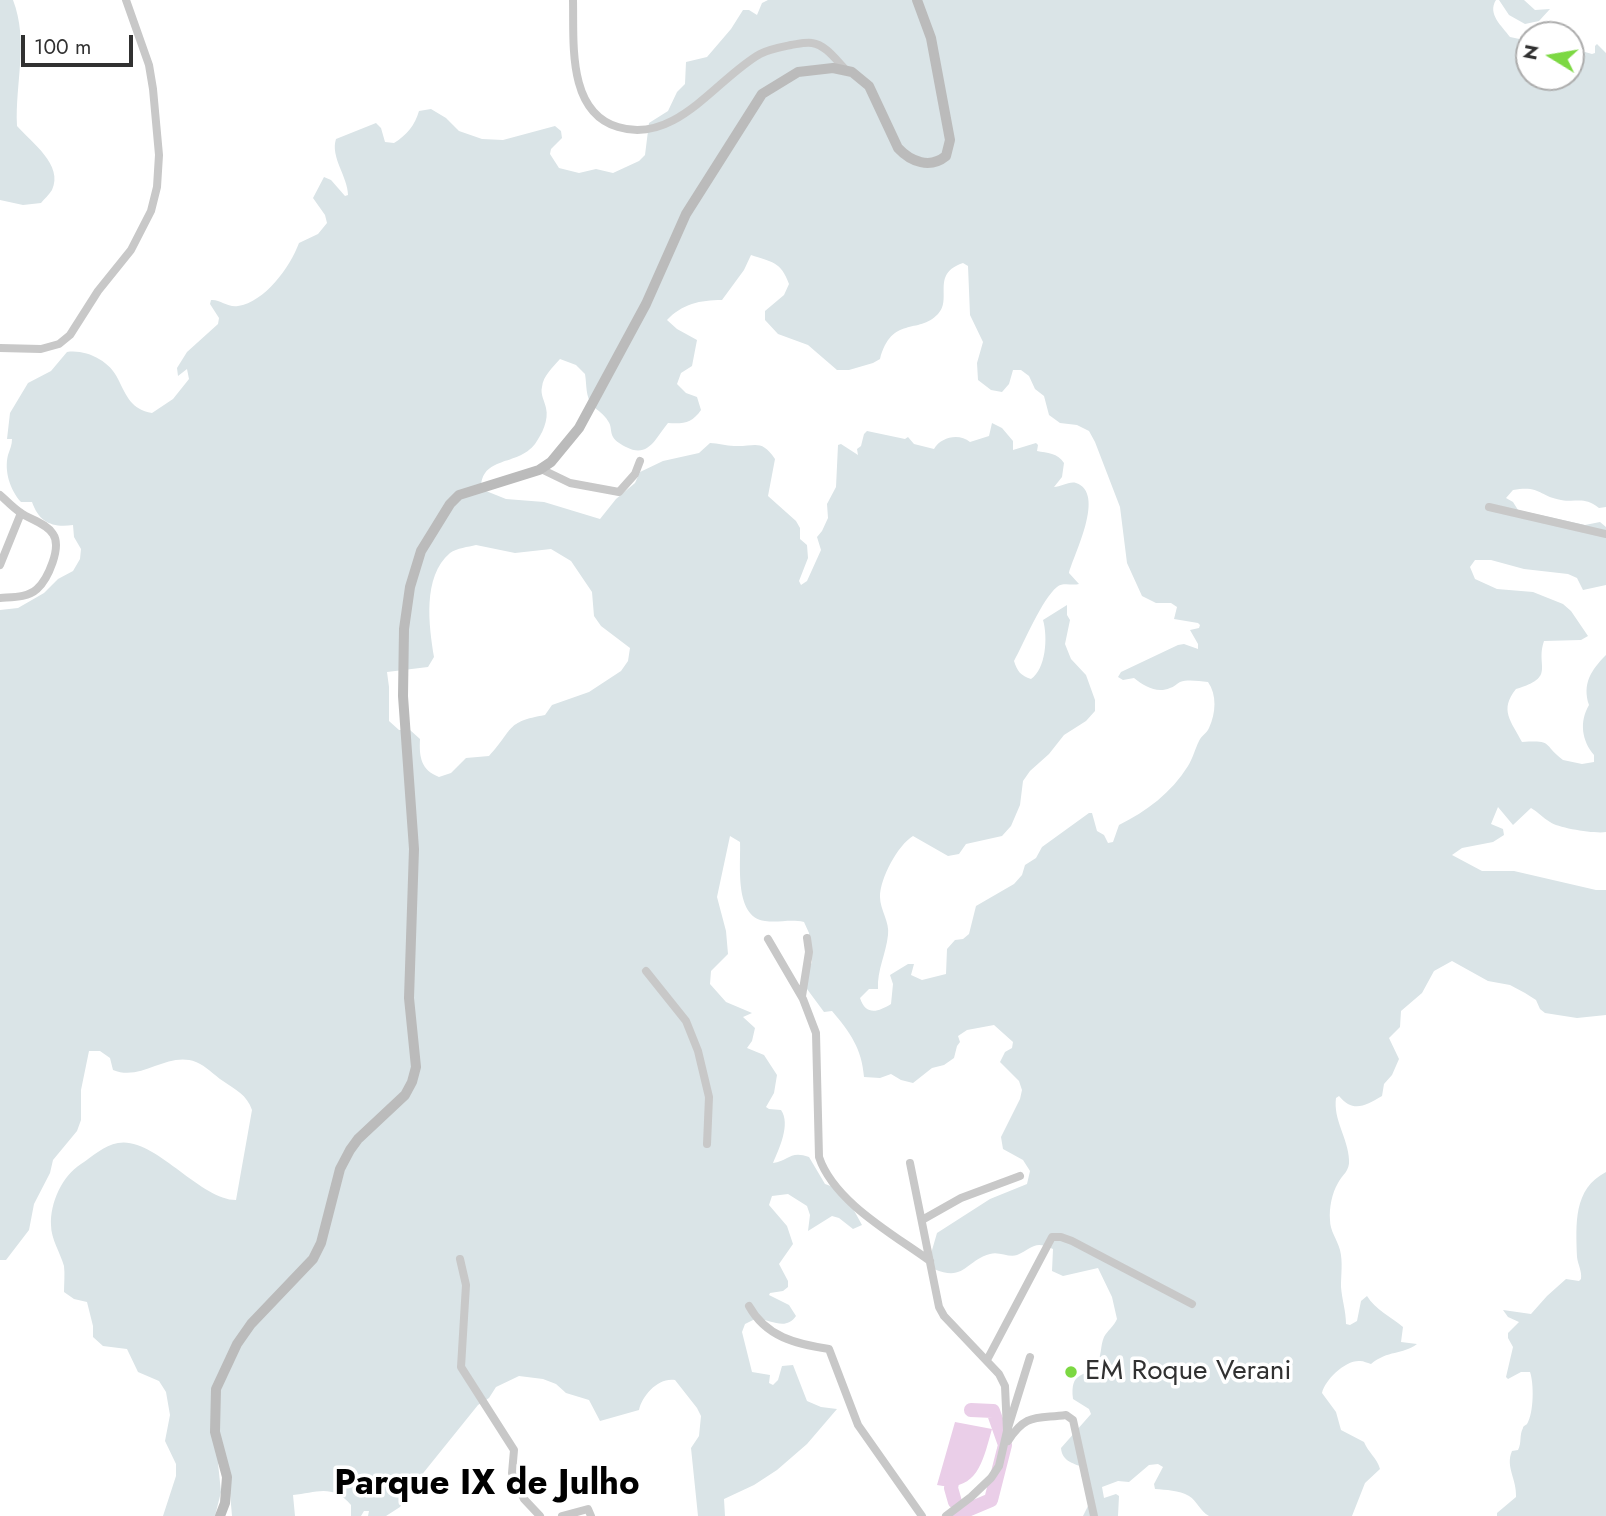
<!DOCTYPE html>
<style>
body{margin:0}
#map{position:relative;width:1606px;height:1516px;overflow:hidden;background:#fff;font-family:Jost,sans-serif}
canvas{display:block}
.north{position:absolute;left:1515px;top:21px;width:70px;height:70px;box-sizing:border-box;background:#fff;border:2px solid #adadad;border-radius:50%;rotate:281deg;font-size:19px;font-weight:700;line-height:28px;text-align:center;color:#313131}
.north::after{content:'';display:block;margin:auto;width:24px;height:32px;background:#7cd842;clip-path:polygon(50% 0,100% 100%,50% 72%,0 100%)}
.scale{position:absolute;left:21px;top:35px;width:112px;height:32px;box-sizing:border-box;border:4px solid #313131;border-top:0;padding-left:9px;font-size:21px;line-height:24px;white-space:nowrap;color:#313131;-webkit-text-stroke:5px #fff;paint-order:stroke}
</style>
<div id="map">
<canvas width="1606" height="1516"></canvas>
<div class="north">N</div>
<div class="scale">100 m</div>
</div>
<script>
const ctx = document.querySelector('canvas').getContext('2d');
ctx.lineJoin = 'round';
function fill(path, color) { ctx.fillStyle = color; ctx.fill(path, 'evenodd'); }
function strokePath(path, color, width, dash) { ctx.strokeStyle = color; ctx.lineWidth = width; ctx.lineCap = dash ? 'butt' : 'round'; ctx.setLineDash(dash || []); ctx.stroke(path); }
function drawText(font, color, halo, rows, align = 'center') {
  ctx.font = font + ' Jost,sans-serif'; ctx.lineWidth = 7; ctx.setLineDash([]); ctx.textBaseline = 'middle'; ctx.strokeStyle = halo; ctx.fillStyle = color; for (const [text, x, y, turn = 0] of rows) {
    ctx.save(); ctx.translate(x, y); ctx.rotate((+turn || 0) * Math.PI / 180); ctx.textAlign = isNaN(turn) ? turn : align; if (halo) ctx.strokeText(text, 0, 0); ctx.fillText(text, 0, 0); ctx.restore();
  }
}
fill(new Path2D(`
 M 0,0 L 13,0 C 29,42 15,82 17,126 C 31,142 64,165 52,190 C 49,195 44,199 41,203 L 23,205 L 0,200 Z
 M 768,0 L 1496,0 C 1487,14 1502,26 1510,37 L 1529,41 L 1529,77 L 1571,77 L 1571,48 L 1592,54 L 1595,53 L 1595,46 L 1597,44 L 1606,53 L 1606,507 L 1599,508 C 1583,496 1578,503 1561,500 C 1539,496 1540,485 1513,490 L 1506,498 L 1513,502 L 1518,510 L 1585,525 L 1600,522 L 1606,527 L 1606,585 L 1583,590 L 1577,578 L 1568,574 L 1524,569 L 1491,560 L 1475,560 L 1470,567 L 1475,579 L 1497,589 L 1533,592 L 1563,604 L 1571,611 L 1588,636 L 1581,640 L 1544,641 C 1535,667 1557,677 1516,689 C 1499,710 1511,721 1522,742 C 1554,740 1542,744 1563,760 L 1582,764 L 1594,762 L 1594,755 C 1582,741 1579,722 1589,705 C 1582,684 1591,670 1606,655 L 1606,832 C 1595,834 1558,828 1550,822 C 1543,818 1538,812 1531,808 L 1513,825 L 1498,807 L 1491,824 L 1503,829 L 1504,835 L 1493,842 L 1462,848 L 1452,855 L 1482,871 L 1514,871 L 1596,890 L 1606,890 L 1606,1015 L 1577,1018 L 1545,1013 L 1540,1009 L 1536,1000 L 1525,993 L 1510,985 L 1488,981 L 1452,961 L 1434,971 L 1422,993 L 1401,1011 L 1400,1027 L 1389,1038 L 1399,1059 L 1392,1075 L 1384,1084 L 1382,1096 C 1365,1106 1353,1113 1339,1096 L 1336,1098 C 1333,1120 1348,1138 1349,1160 C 1350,1171 1342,1175 1338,1183 C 1332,1193 1329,1208 1330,1220 C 1330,1231 1337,1239 1340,1250 C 1343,1262 1341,1274 1341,1287 C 1342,1300 1346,1311 1346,1324 L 1350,1325 L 1357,1321 L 1361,1301 L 1367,1296 C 1375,1309 1391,1317 1403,1327 L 1401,1342 L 1417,1344 C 1402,1355 1388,1350 1371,1364 C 1367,1363 1364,1361 1360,1361 C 1345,1360 1325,1380 1322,1393 L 1336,1412 L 1341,1430 L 1364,1442 C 1368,1452 1377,1458 1380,1469 L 1365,1483 L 1352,1516 L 1209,1516 C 1200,1511 1197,1501 1189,1496 C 1179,1490 1166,1490 1155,1489 L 1154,1484 L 1163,1467 L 1158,1464 L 1149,1465 L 1129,1482 L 1118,1481 L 1102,1487 L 1104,1498 L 1116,1494 L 1119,1496 L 1118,1516 L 1083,1516 L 1092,1498 L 1091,1485 L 1081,1476 L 1086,1468 C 1075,1464 1062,1462 1061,1448 L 1091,1414 L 1089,1409 L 1073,1399 C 1070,1370 1084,1379 1096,1365 C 1102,1357 1100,1346 1104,1337 C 1107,1331 1114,1326 1117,1319 L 1112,1297 L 1098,1268 L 1063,1276 L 1052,1271 L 1053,1249 C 1034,1240 1033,1248 1017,1255 C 1009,1258 999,1251 990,1254 C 965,1261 965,1282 934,1269 L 930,1257 L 937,1233 L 990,1199 L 1027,1184 L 1030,1171 L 1023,1160 L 1003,1149 L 1001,1137 L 1020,1099 L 1022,1090 L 1019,1081 L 1000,1062 L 1005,1052 L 1012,1048 L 1013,1042 L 994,1025 L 967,1030 L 958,1036 L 960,1042 L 957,1046 L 954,1058 L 944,1065 L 932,1068 L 913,1083 L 901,1080 L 891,1074 L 880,1078 L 864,1077 C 862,1049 850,1032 832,1011 L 824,1012 L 807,989 L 807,973 L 812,962 L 809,933 L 804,922 C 790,919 778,923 765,921 C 734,917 741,865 740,842 L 730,836 L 717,897 L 726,931 L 728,954 L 711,971 L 710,984 L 726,1002 L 752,1013 L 743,1017 L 755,1028 L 752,1041 L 747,1048 L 764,1055 L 777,1075 L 774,1093 L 766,1107 L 769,1109 L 781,1110 C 791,1124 779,1149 773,1163 C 789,1161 790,1150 809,1157 L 825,1184 L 839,1189 L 845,1194 L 862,1225 L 853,1229 L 839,1218 L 832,1216 L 808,1231 L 810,1215 L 807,1206 L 788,1194 L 772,1196 L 769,1205 L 787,1226 L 793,1244 L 779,1264 L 788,1281 L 788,1287 L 783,1291 L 770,1293 L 769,1295 L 789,1305 L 796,1316 C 785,1332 770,1318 755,1319 L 745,1324 L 742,1332 L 752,1372 L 770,1375 L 769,1383 L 773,1385 L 778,1380 L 782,1366 L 793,1365 L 807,1401 L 821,1407 L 837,1409 L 807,1444 L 777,1470 L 754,1485 L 724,1499 L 725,1516 L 698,1516 L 691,1448 L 699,1436 L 701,1416 L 697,1408 L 675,1380 C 659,1377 642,1395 639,1410 L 600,1421 L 589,1400 L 566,1393 L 556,1384 L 543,1379 L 519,1376 L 496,1387 L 489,1398 L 478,1405 L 420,1477 L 400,1507 L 386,1516 L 368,1516 L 369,1511 L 364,1511 L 361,1516 L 351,1516 L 351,1505 C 333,1483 315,1493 293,1495 L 295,1516 L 232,1516 L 229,1481 L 218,1463 L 221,1492 L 215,1516 L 163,1516 L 176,1476 L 176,1464 L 165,1441 L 170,1415 L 166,1392 L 159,1381 L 138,1372 L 127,1349 L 103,1346 L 93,1337 L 93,1326 L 87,1302 L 74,1299 L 64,1292 C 64,1284 65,1274 64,1266 C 60,1252 51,1239 51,1225 C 50,1203 62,1176 81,1164 C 92,1157 104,1145 118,1143 C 154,1136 200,1200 236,1200 L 252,1110 C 247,1095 236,1090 223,1081 C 214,1075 206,1066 196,1062 C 167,1051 142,1082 113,1070 L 110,1058 L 100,1051 L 89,1051 L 81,1090 L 81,1120 L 77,1131 L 53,1160 L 50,1173 L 34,1204 L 29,1230 L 6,1260 L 0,1260 L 0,610 L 18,608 L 44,593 L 58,579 L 73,571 L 80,559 L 81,549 L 74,537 L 73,525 C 52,528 39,522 32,502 L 21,502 C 10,490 4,471 8,455 C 10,449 12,445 12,439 L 7,439 L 10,413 L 28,383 L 51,371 L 67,352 C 86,349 110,361 118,379 C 127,397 131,409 152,413 L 173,399 L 189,379 L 187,369 L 178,376 L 177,368 L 187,352 L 218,324 L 219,318 L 210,304 L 211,300 C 220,299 228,308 238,306 C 265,302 290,267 299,243 L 318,234 L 327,223 L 325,215 L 313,198 L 324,177 L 331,180 L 345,196 L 348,195 C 348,177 330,157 336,139 L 376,123 L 381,128 L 385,142 L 394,143 C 407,135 415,125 419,111 L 431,109 L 446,118 L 459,131 L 482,139 L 503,140 L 555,126 L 561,131 L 562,138 L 551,149 L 550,154 L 559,168 L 579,173 L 596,169 L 613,173 L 639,161 L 645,155 L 649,123 L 668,111 L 677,92 L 685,84 L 686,62 L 707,57 L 731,29 L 743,10 L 749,10 L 757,15 L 762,3 ZM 751,255 C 771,262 781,261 789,284 L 784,295 L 765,311 L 765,320 L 778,334 L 808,345 L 837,370 L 849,370 L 873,363 L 880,359 C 892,315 918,335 938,314 C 953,299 930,274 963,263 L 968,266 L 970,315 L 983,342 L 977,363 L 978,380 L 991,390 L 1002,392 L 1009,384 L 1013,370 L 1021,370 L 1029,376 L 1035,389 L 1044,396 L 1049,415 L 1060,423 L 1077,425 L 1089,431 L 1095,442 L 1120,507 L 1127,563 L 1142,596 L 1156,603 L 1171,603 L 1177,607 L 1174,619 L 1198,623 L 1200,625 L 1199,628 L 1190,630 L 1198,644 L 1198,649 L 1184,644 L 1178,645 L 1121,672 L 1118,677 L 1123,680 L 1134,678 C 1144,686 1157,694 1170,688 C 1174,687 1176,684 1180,682 C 1188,679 1198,681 1208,682 C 1217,695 1216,713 1209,728 C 1207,733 1201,736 1199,741 C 1195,749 1193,758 1188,766 C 1171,793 1147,811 1119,825 L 1113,842 L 1108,843 L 1104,835 L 1097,831 L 1092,813 L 1089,813 L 1042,847 L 1036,858 L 1025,865 L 1022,875 L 1014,884 L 976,906 L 969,934 L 963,939 L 955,940 L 947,949 L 946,974 L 922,980 L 911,975 L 914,964 L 908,964 L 890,975 L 893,984 L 891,1004 C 878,1012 866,1016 860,998 L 869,989 L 878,989 C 877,970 886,954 888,935 C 890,922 880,910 880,897 C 880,878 898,845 913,836 L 948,856 L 959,854 L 966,844 L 1002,836 L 1011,826 L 1020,805 L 1023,781 L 1030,771 L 1049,754 L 1064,735 L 1086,721 L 1095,711 L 1095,700 L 1086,675 L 1071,659 L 1065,644 L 1070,620 L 1067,615 L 1067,605 L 1043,620 C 1048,637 1046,669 1031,679 C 1021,676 1017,671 1014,661 C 1024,643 1042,599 1057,587 C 1063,582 1072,586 1079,584 L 1069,573 C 1074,554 1106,493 1076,483 C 1069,481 1061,487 1054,487 L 1062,477 L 1064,463 C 1058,453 1047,453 1037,451 L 1038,445 L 1036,443 L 1013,450 L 1013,441 L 1002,428 L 992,423 L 989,436 L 970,442 C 959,433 941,437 934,449 L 914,444 L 908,437 L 905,439 L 867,431 L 864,434 L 861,446 L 857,449 L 858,455 L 841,444 L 838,445 L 836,487 L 827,504 L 828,518 L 822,531 L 817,537 L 821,550 L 807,581 L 801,585 L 799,581 L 808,558 L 807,545 L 800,539 L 800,528 L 796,521 L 768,496 L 775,459 C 761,438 755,447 734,446 C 726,446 718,443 710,443 L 699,453 L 663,461 L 640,472 L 635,483 L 616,499 L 600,519 L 544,502 L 506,499 L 481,489 C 481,455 517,467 535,444 C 542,434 549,420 546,408 C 545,402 540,394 542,387 C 543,376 553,367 560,359 L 576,365 L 585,374 C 587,385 585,397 593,406 C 598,411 604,414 608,421 C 612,426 610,432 613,437 C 615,441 622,445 626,447 C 649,459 656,437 668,423 C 684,424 692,423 701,410 L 697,397 L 686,393 L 677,384 L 681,373 L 692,366 L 697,340 L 677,329 L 667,320 C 682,304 700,300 722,300 L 744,270 ZM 476,545 L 515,553 L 551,549 L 571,561 L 592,592 L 594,616 L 601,626 L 630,648 L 628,661 L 621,671 L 589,692 L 552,705 L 545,715 C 505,722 514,729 489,756 L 466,758 L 451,773 L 439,777 C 421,770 419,757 420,739 L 410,730 L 399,730 L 389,721 L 389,687 L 387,672 L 428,667 L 434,657 C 429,626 422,577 450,553 C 457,548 468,547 476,545 Z
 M 1499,0 L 1524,0 L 1535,10 L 1550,9 L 1539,21 L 1525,24 L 1509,15 Z
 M 1606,1172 L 1606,1516 L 1497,1516 L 1497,1513 L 1516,1497 C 1517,1479 1505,1467 1512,1451 L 1518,1450 C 1522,1443 1519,1435 1523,1428 C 1523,1426 1526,1425 1527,1424 C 1534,1413 1534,1383 1530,1372 L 1521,1372 L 1508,1379 L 1506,1377 L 1513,1347 L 1508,1338 L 1508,1333 L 1519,1322 L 1508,1317 L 1503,1310 L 1531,1314 L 1547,1296 L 1566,1279 L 1579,1281 L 1581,1279 C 1582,1271 1578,1265 1577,1257 C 1576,1224 1573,1189 1606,1172 Z`), '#dae4e7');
fill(new Path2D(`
 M 955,1422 L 992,1429 C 983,1460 978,1493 937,1485 Z`), '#eacee8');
strokePath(new Path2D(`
 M 953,1478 L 951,1488 L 955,1502
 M 959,1516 L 958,1514 L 991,1500 L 1005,1445 L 993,1411 L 971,1410`), '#eacee8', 14);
strokePath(new Path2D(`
 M 573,0 C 574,42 567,112 618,127 C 676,145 717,78 760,54 C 769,49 781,47 791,45 C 798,44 806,42 812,43 C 826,45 836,60 845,69
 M 0,348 L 41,349 L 59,344 L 70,335 L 98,291 L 131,250 L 151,211 L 157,187 L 159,155 L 153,89 L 149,65 L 126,0
 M 541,469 L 570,483 L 619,492 L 635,474 L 640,461
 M 0,495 C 7,501 13,508 21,513 C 31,520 46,523 53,534 C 62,547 48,579 37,589 C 27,598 12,597 0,598
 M 1489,507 L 1606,534
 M 0,565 L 21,513
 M 768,939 L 803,999 L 816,1033 L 819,1157 C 834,1202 893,1234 930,1261
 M 646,971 L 686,1021 L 698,1051 L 709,1097 L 707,1144
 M 802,996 L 809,952 L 807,938
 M 910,1163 L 939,1307 L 944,1316 L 999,1374 L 1005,1386 L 1007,1431
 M 922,1220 L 961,1198 L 1020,1176
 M 460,1259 L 466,1285 L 461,1367 L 514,1450 L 512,1473 L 524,1499 L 540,1516
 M 749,1306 C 766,1337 796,1344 829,1349 L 858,1425 L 922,1516
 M 987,1360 L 1052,1237 L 1061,1237 L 1072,1241 L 1192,1304
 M 1008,1441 C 1026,1413 1036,1419 1066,1415 L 1073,1420 L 1094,1516
 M 562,1516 L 588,1509 L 591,1516
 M 946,1516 L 971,1497 L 991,1478 L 999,1466 L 1007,1431 L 1030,1357`), '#c8c8c8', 8);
strokePath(new Path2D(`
 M 220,1516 L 225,1503 L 227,1477 L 215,1432 L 216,1389 L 237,1344 L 251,1324 L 313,1259 L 321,1243 L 340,1169 L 350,1150 L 358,1139 L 405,1095 L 412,1082 L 416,1067 L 409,998 L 414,849 L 403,696 L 404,629 L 410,587 L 421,551 L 450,504 L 459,495 L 539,470 L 551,462 L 579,428 L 646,304 L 686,214 L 762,94 L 798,72 L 833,68 L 852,72 L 869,86 L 898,148 C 911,162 930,169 946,156 L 950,140 L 931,38 L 917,0`), '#bbb', 10);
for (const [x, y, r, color] of [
 [1071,1372,7,"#7cd842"]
]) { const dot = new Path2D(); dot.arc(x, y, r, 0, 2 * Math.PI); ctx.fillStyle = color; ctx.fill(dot); strokePath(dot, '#fff', 2.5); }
drawText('28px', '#313131', '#fff', [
 ["EM Roque Verani",1085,1372]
], 'left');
drawText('bold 35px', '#000', '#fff', [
 ["Parque IX de Julho",487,1486]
]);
</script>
